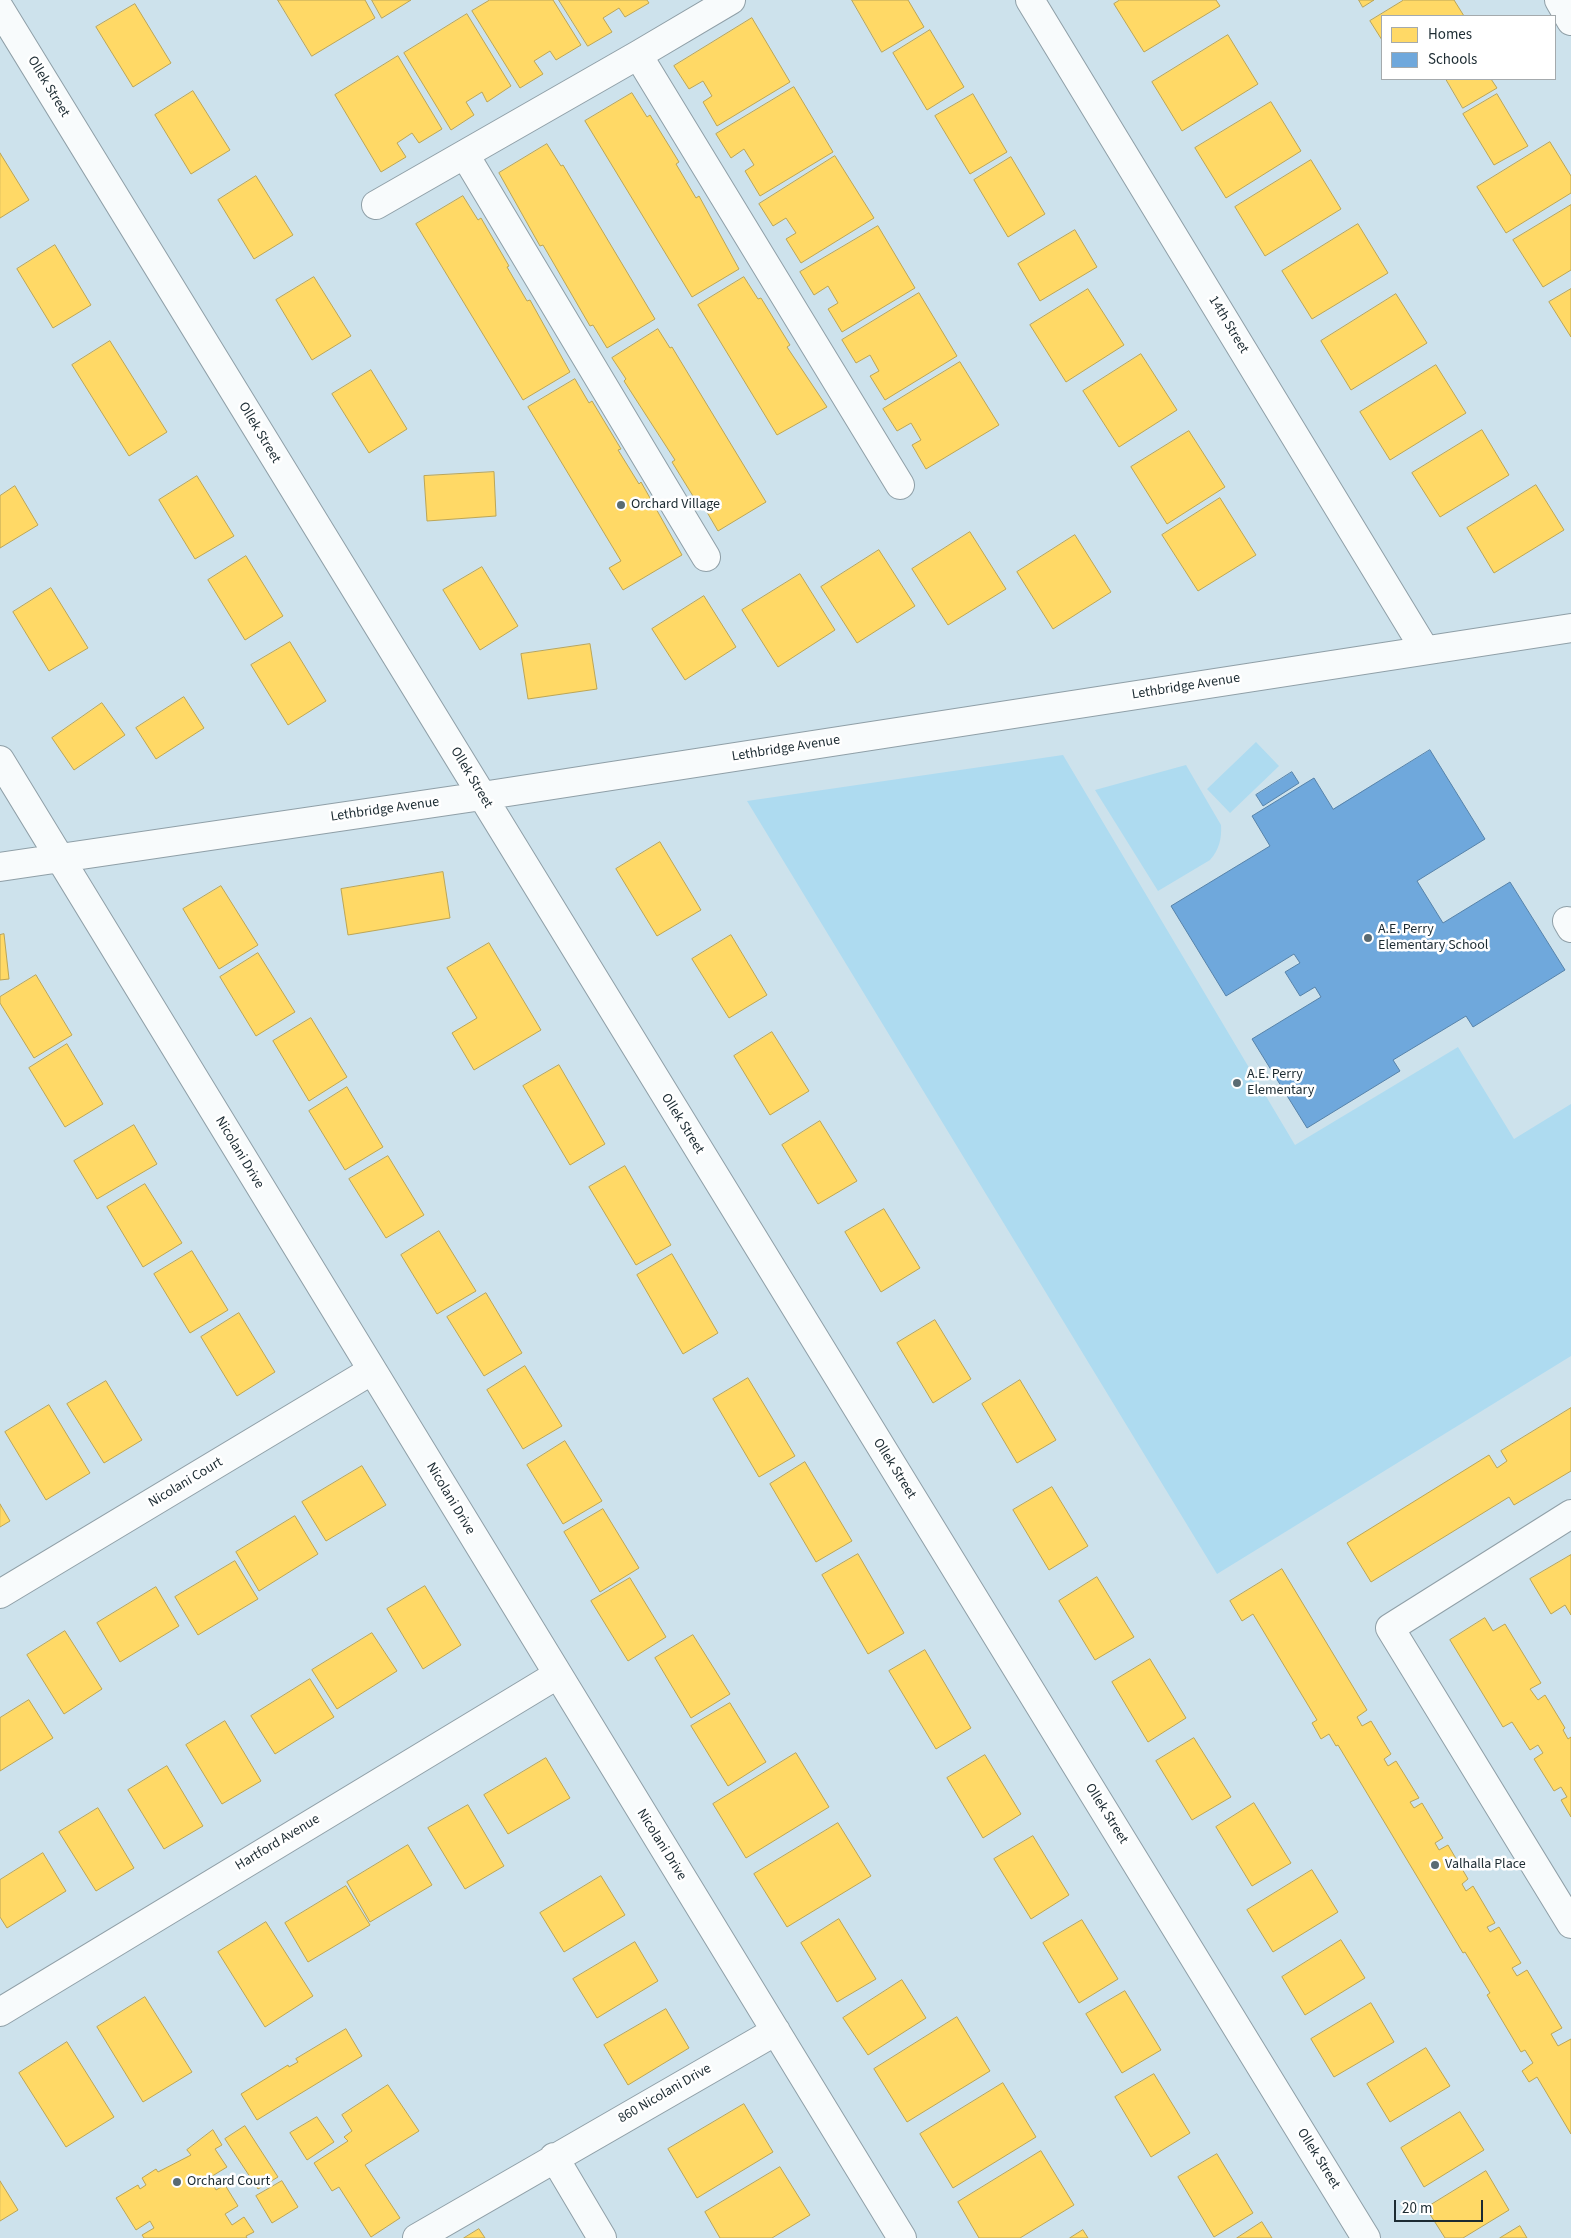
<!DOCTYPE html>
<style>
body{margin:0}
#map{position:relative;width:1571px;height:2238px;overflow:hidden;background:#cde2ec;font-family:"Source Sans 3",sans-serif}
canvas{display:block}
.legend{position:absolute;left:1381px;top:15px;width:175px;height:65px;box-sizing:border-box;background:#fff;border:1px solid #a4aaad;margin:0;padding:6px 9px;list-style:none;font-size:15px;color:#1c2b32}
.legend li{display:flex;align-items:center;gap:10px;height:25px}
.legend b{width:25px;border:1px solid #a4aaad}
.scale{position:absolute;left:1394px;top:2200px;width:89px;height:22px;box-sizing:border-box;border:2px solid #1c2b32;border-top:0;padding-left:6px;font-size:15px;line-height:18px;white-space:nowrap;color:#1c2b32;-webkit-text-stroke:4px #fff;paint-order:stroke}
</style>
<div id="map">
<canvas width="1571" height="2238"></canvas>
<ul class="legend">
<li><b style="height:14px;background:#ffd966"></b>Homes</li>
<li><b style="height:14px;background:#6fa8dc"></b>Schools</li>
</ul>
<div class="scale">20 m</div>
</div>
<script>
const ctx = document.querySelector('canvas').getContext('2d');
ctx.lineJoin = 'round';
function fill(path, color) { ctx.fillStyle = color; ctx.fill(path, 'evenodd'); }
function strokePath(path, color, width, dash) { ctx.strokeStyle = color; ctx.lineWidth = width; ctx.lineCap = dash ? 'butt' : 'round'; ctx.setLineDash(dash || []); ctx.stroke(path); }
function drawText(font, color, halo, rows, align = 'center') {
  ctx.font = font + ' "Source Sans 3",sans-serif'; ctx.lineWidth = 5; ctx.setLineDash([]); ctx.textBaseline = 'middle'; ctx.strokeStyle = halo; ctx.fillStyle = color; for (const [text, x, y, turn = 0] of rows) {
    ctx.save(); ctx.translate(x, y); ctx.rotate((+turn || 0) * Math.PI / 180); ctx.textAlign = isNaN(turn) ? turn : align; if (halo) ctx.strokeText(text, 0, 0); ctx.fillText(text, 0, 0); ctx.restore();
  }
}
fill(new Path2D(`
 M 1256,742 L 1279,766 L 1230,813 L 1207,789 Z
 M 1063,755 L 1295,1145 L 1458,1047 L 1514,1139 L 1571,1104 L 1571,1356 L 1217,1574 L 747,801 Z
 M 1186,765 L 1221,825 C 1222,838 1219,850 1210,860 L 1158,891 L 1095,790 Z`), '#aedbf0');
const homes = new Path2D(`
 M 278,0 L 365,0 L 375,18 L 312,56 Z
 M 372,0 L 411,0 L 382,18 Z
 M 490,0 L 553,0 L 581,45 L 556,60 L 550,51 L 534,61 L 543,74 L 520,88 L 472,11 Z
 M 559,0 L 647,0 L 649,3 L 625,17 L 619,8 L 603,18 L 612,32 L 588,46 Z
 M 852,0 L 908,0 L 924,27 L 882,52 Z
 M 1120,0 L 1216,0 L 1220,6 L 1144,52 L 1114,4 Z
 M 1359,0 L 1374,0 L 1363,7 Z
 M 1404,0 L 1454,0 L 1464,16 L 1382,16 L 1382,40 L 1370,21 Z
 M 135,4 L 171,63 L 133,87 L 96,27 Z
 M 467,14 L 511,86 L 487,102 L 482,92 L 466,102 L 474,115 L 451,130 L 404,53 Z
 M 752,18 L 790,82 L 717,126 L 703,102 L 712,96 L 703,81 L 689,89 L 674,66 Z
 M 930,30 L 964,87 L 927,110 L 893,53 Z
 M 1228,35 L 1258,84 L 1182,131 L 1152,82 Z
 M 398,56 L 442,129 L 419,143 L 412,133 L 397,143 L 406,157 L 381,172 L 335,95 Z
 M 1446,79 L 1491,79 L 1497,88 L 1463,108 Z
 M 794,87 L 833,152 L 760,196 L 745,171 L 754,165 L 744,149 L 731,158 L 716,134 Z
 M 193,91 L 230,150 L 191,174 L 155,115 Z
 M 632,93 L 647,117 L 650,115 L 679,162 L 676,164 L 696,198 L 699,196 L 739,269 L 692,297 L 585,121 Z
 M 973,94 L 1007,152 L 970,174 L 935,116 Z
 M 1497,94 L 1528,146 L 1494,165 L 1463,114 Z
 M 1271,102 L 1301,151 L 1226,198 L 1195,148 Z
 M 1550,142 L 1571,176 L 1571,193 L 1506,233 L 1477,187 Z
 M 547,144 L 561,166 L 563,165 L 655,319 L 607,348 L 593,325 L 590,326 L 543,245 L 540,246 L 499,173 Z
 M 0,153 L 29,200 L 0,218 Z
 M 835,156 L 874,218 L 801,263 L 786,239 L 796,233 L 786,218 L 773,226 L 759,204 Z
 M 1011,157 L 1045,214 L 1008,237 L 974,180 Z
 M 1311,160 L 1341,209 L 1265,256 L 1235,207 Z
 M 256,176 L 293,235 L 254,259 L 218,200 Z
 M 463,196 L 478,220 L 481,218 L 509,266 L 507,267 L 527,301 L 530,300 L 570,372 L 523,400 L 416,224 Z
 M 1571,205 L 1571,270 L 1543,287 L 1513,240 Z
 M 1358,224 L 1388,273 L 1312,319 L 1282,271 Z
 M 878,226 L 915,288 L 842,332 L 828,309 L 838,303 L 828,286 L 814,295 L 800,272 Z
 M 1075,230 L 1097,267 L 1040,301 L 1018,264 Z
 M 55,245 L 91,305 L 53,328 L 17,269 Z
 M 314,277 L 351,336 L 312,360 L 276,300 Z
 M 744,277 L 758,299 L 761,298 L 790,345 L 787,347 L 827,407 L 777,435 L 698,305 Z
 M 1088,289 L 1124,345 L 1066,382 L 1030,325 Z
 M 1571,289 L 1571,337 L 1549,302 Z
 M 919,293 L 957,356 L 885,400 L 870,376 L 879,371 L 870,355 L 856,363 L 842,340 Z
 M 1396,294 L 1427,343 L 1351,390 L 1321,341 Z
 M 658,329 L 670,348 L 672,347 L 766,502 L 718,531 L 704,507 L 701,509 L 672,462 L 675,460 L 624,381 L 626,379 L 612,358 Z
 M 110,341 L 167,432 L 129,456 L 72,365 Z
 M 1141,354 L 1177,410 L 1119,447 L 1083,391 Z
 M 960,362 L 999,425 L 926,469 L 912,445 L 921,440 L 911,423 L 897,431 L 883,409 Z
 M 1436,365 L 1466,413 L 1390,460 L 1360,412 Z
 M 371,370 L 407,429 L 369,453 L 332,394 Z
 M 575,379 L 589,403 L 592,401 L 621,449 L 618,450 L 639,484 L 641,482 L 682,555 L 623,590 L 609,568 L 621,561 L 528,407 Z
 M 1482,430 L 1509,475 L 1440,517 L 1412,473 Z
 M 1189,431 L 1225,487 L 1167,524 L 1131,467 Z
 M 494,472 L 496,516 L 427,521 L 424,476 Z
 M 197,476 L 234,536 L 195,559 L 159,500 Z
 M 1536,485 L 1564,530 L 1494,573 L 1467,528 Z
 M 15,486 L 38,525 L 0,548 L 0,496 Z
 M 1220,498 L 1256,555 L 1198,591 L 1162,535 Z
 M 970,532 L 1006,589 L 948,625 L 912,569 Z
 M 1075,535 L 1111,592 L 1053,629 L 1017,572 Z
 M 879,550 L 915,606 L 857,643 L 821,587 Z
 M 246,556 L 283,616 L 245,640 L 208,580 Z
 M 482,567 L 518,626 L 480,650 L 443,590 Z
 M 800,574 L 835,630 L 778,667 L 742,610 Z
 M 51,588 L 88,648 L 49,671 L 13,612 Z
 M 704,596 L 736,647 L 685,680 L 652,629 Z
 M 290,642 L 326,701 L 288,725 L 251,665 Z
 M 590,644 L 597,689 L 528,699 L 521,654 Z
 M 184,697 L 204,728 L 156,759 L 136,728 Z
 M 102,703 L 125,735 L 74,770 L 52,738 Z
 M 660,842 L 701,910 L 657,936 L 616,869 Z
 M 443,872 L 450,918 L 348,935 L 341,889 Z
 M 221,886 L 258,945 L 219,969 L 183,909 Z
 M 4,934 L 9,979 L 0,980 L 0,935 Z
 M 731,935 L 767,995 L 729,1018 L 692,959 Z
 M 489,943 L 541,1030 L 474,1070 L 452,1033 L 477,1018 L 447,968 Z
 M 258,953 L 295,1012 L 256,1036 L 220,977 Z
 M 36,975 L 72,1035 L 34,1058 L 0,1003 L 0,997 Z
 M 311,1018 L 347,1077 L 309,1101 L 273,1041 Z
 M 772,1032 L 809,1091 L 770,1115 L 734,1056 Z
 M 67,1044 L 103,1104 L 65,1127 L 29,1068 Z
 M 559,1065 L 605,1144 L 570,1165 L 523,1086 Z
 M 347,1087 L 383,1147 L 345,1170 L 309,1111 Z
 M 820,1121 L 857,1181 L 818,1204 L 782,1145 Z
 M 134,1125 L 157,1164 L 97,1199 L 74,1161 Z
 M 388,1156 L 424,1215 L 386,1238 L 349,1179 Z
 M 625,1166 L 671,1245 L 636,1265 L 589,1187 Z
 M 145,1184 L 182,1243 L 143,1267 L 107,1207 Z
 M 884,1209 L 920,1268 L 881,1292 L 845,1232 Z
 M 439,1231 L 476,1291 L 437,1314 L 401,1255 Z
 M 192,1251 L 228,1310 L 190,1333 L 154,1274 Z
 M 672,1254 L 718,1333 L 683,1354 L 637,1275 Z
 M 486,1293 L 522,1353 L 484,1376 L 447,1317 Z
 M 239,1313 L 275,1372 L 237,1396 L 201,1337 Z
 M 935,1320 L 971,1379 L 933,1403 L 897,1343 Z
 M 525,1366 L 562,1426 L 523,1449 L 487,1390 Z
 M 748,1378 L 795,1456 L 759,1477 L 713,1399 Z
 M 1020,1380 L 1056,1440 L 1017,1463 L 982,1404 Z
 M 106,1381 L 142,1440 L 104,1463 L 67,1404 Z
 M 49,1405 L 90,1473 L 46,1500 L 5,1432 Z
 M 1571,1408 L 1571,1471 L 1514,1505 L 1509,1497 L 1371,1582 L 1347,1543 L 1489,1455 L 1497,1468 L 1507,1461 L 1501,1451 Z
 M 565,1441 L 602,1501 L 563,1524 L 527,1465 Z
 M 805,1462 L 852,1541 L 816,1562 L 770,1484 Z
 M 362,1466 L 386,1505 L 326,1541 L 302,1502 Z
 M 1052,1487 L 1088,1546 L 1049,1570 L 1013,1510 Z
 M 0,1504 L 10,1521 L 0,1527 Z
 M 603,1509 L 639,1568 L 600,1592 L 564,1532 Z
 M 295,1516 L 318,1554 L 259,1591 L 236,1552 Z
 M 858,1554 L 904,1633 L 868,1654 L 822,1575 Z
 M 1571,1555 L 1571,1615 L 1565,1605 L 1551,1614 L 1530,1579 Z
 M 235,1561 L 258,1599 L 198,1635 L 175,1597 Z
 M 1282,1569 L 1367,1710 L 1357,1717 L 1362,1726 L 1371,1721 L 1391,1754 L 1384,1759 L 1388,1766 L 1396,1761 L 1419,1798 L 1410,1802 L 1414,1808 L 1422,1803 L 1443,1838 L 1435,1843 L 1439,1850 L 1448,1845 L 1468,1879 L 1462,1884 L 1466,1891 L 1473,1886 L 1495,1923 L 1487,1927 L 1490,1932 L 1499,1927 L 1521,1963 L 1512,1968 L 1517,1976 L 1527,1970 L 1562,2028 L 1551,2034 L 1558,2046 L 1571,2039 L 1571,2134 L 1537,2077 L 1529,2082 L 1522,2071 L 1533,2063 L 1525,2050 L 1521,2052 L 1487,1995 L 1490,1993 L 1465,1952 L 1463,1953 L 1338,1745 L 1336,1746 L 1329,1734 L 1321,1739 L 1312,1723 L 1317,1720 L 1253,1614 L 1242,1621 L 1230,1601 Z
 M 1097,1577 L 1134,1637 L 1095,1660 L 1059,1601 Z
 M 630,1578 L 666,1637 L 628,1661 L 591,1601 Z
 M 425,1586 L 461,1645 L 423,1669 L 387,1609 Z
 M 156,1587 L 179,1626 L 120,1662 L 97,1623 Z
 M 1485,1618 L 1493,1631 L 1505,1624 L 1541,1683 L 1530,1689 L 1538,1700 L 1545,1695 L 1565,1728 L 1563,1730 L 1568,1739 L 1571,1737 L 1571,1817 L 1561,1800 L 1567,1797 L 1561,1787 L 1554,1791 L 1534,1759 L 1543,1753 L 1538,1745 L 1530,1750 L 1512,1722 L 1503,1727 L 1450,1640 Z
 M 65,1631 L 102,1689 L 64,1714 L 27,1655 Z
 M 372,1633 L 397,1671 L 337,1709 L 312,1670 Z
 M 693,1635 L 730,1694 L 691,1718 L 655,1658 Z
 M 925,1650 L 971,1728 L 936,1749 L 889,1671 Z
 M 1150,1659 L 1186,1718 L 1148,1742 L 1112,1682 Z
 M 310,1679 L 334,1717 L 275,1754 L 251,1716 Z
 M 29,1700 L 53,1738 L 0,1771 L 0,1718 Z
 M 730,1703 L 766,1762 L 728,1786 L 691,1726 Z
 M 225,1721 L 261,1781 L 222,1804 L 186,1745 Z
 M 1194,1738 L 1231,1797 L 1192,1820 L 1156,1761 Z
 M 796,1753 L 829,1807 L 746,1858 L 713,1804 Z
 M 985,1755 L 1021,1814 L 983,1838 L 947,1778 Z
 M 546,1758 L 570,1798 L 508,1834 L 484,1795 Z
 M 167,1766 L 203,1826 L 164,1849 L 128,1790 Z
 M 1254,1803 L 1291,1863 L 1252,1886 L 1216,1827 Z
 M 468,1805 L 504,1866 L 465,1889 L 428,1828 Z
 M 98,1808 L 134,1868 L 96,1891 L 59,1832 Z
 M 838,1823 L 871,1876 L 787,1927 L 754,1874 Z
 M 1033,1836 L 1069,1895 L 1031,1919 L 994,1859 Z
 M 408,1845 L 432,1885 L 370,1922 L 347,1882 Z
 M 43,1853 L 66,1891 L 7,1928 L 0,1917 L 0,1880 Z
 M 1312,1870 L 1338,1912 L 1273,1952 L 1247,1910 Z
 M 601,1876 L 625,1915 L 564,1952 L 540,1913 Z
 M 346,1886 L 370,1925 L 308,1962 L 285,1923 Z
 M 839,1919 L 876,1979 L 837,2002 L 801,1943 Z
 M 1082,1920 L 1118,1979 L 1079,2003 L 1043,1943 Z
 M 266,1922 L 313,1996 L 265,2027 L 218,1952 Z
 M 1341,1940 L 1365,1978 L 1305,2015 L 1282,1977 Z
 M 635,1942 L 658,1981 L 597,2018 L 573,1979 Z
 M 902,1980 L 926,2018 L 868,2055 L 843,2018 Z
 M 1125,1991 L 1161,2050 L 1122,2073 L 1086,2014 Z
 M 145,1997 L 192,2072 L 143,2102 L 97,2027 Z
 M 1371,2003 L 1394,2042 L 1334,2077 L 1311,2039 Z
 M 666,2009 L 689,2048 L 628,2085 L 604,2045 Z
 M 957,2017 L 990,2071 L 907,2122 L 874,2069 Z
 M 346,2029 L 362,2056 L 257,2120 L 241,2094 L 288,2065 L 289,2067 L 298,2062 L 296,2059 Z
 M 67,2042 L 114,2117 L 66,2147 L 19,2073 Z
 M 1426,2048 L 1450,2086 L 1390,2122 L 1367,2084 Z
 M 1154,2074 L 1190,2133 L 1151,2157 L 1115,2097 Z
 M 1003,2083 L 1036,2137 L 953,2188 L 920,2134 Z
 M 388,2085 L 419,2131 L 365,2165 L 400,2218 L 371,2237 L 339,2187 L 332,2191 L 314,2163 L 348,2141 L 344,2137 L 352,2131 L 342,2115 Z
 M 744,2104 L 773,2152 L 697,2198 L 668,2149 Z
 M 1460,2112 L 1484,2150 L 1424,2187 L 1401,2148 Z
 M 317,2117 L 334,2142 L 307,2160 L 290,2133 Z
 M 245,2126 L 278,2177 L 258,2189 L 225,2139 Z
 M 213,2130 L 222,2145 L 215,2149 L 227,2167 L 209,2178 L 216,2190 L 225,2185 L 238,2206 L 225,2214 L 232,2225 L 244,2217 L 254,2232 L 246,2236 L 247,2238 L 144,2238 L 142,2235 L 154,2228 L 150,2221 L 136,2230 L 116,2198 L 138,2185 L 140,2189 L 146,2185 L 142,2178 L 156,2169 L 158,2172 L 191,2155 L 187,2150 Z
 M 1041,2151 L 1074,2205 L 1020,2238 L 979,2238 L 958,2202 Z
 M 1217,2154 L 1253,2213 L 1214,2237 L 1178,2177 Z
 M 780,2167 L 810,2215 L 772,2238 L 720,2238 L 705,2212 Z
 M 1486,2171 L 1509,2210 L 1463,2238 L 1445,2238 L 1426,2208 Z
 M 0,2181 L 18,2210 L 0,2221 Z
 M 282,2181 L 298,2207 L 272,2223 L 256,2196 Z
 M 1262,2222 L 1272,2238 L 1237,2238 Z
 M 1520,2226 L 1527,2238 L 1500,2238 Z
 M 479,2229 L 485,2238 L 464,2238 Z
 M 1083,2230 L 1088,2238 L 1070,2238 Z`);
fill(homes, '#ffd966');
strokePath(homes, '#bba556', 1);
const schools = new Path2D(`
 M 1430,750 L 1485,839 L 1417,881 L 1443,923 L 1510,882 L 1565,970 L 1473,1027 L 1466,1016 L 1393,1060 L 1400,1071 L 1307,1128 L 1252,1039 L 1321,997 L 1315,987 L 1300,996 L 1285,972 L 1300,963 L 1294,954 L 1226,996 L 1171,906 L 1270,846 L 1252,816 L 1314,778 L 1333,809 Z
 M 1292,772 L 1299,783 L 1263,806 L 1256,795 Z`);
fill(schools, '#6fa8dc');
strokePath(schools, '#5682a9', 1);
const minor = new Path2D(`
 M 1030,0 L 1425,650
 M 1559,0 L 1571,21
 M 0,9 L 1366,2238
 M 638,55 L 900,485
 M 465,155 L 706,557
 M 376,205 L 638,55 L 731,0
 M 0,760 L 902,2238
 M 0,867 L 482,796 L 1571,628
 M 1567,921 L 1571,928
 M 1571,1514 L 1390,1628 L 1571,1924
 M 0,1594 L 371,1371
 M 0,2012 L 557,1675
 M 554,2157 L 602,2238
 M 417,2238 L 776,2031`);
strokePath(minor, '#8f9fa7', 30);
strokePath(minor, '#f8fbfc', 28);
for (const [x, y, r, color] of [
 [621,505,5,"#5a6b73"],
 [1368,938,5,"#5a6b73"],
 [1237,1083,5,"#5a6b73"],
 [1435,1865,5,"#5a6b73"],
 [177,2182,5,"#5a6b73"]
]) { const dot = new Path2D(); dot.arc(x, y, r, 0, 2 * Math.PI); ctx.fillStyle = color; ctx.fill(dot); strokePath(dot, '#fff', 2); }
drawText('14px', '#1c2b32', '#fff', [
 ["Ollek Street",48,87,59],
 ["14th Street",1228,325,59],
 ["Ollek Street",259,433,59],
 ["Lethbridge Avenue",1186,687,-9],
 ["Lethbridge Avenue",786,749,-9],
 ["Ollek Street",471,778,59],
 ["Lethbridge Avenue",385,810,-8],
 ["Ollek Street",682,1124,58],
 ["Nicolani Drive",239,1153,59],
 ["Ollek Street",894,1469,58],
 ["Nicolani Court",186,1483,-31],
 ["Nicolani Drive",450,1499,59],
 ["Ollek Street",1106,1814,58],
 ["Hartford Avenue",278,1843,-31],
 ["Nicolani Drive",661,1845,58],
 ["860 Nicolani Drive",665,2094,-30],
 ["Ollek Street",1318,2159,58]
]);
drawText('14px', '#1c2b32', '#fff', [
 ["Orchard Village",631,505],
 ["A.E. Perry",1378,930],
 ["Elementary School",1378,946],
 ["A.E. Perry",1247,1075],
 ["Elementary",1247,1091],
 ["Valhalla Place",1445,1865],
 ["Orchard Court",187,2182]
], 'left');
</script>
